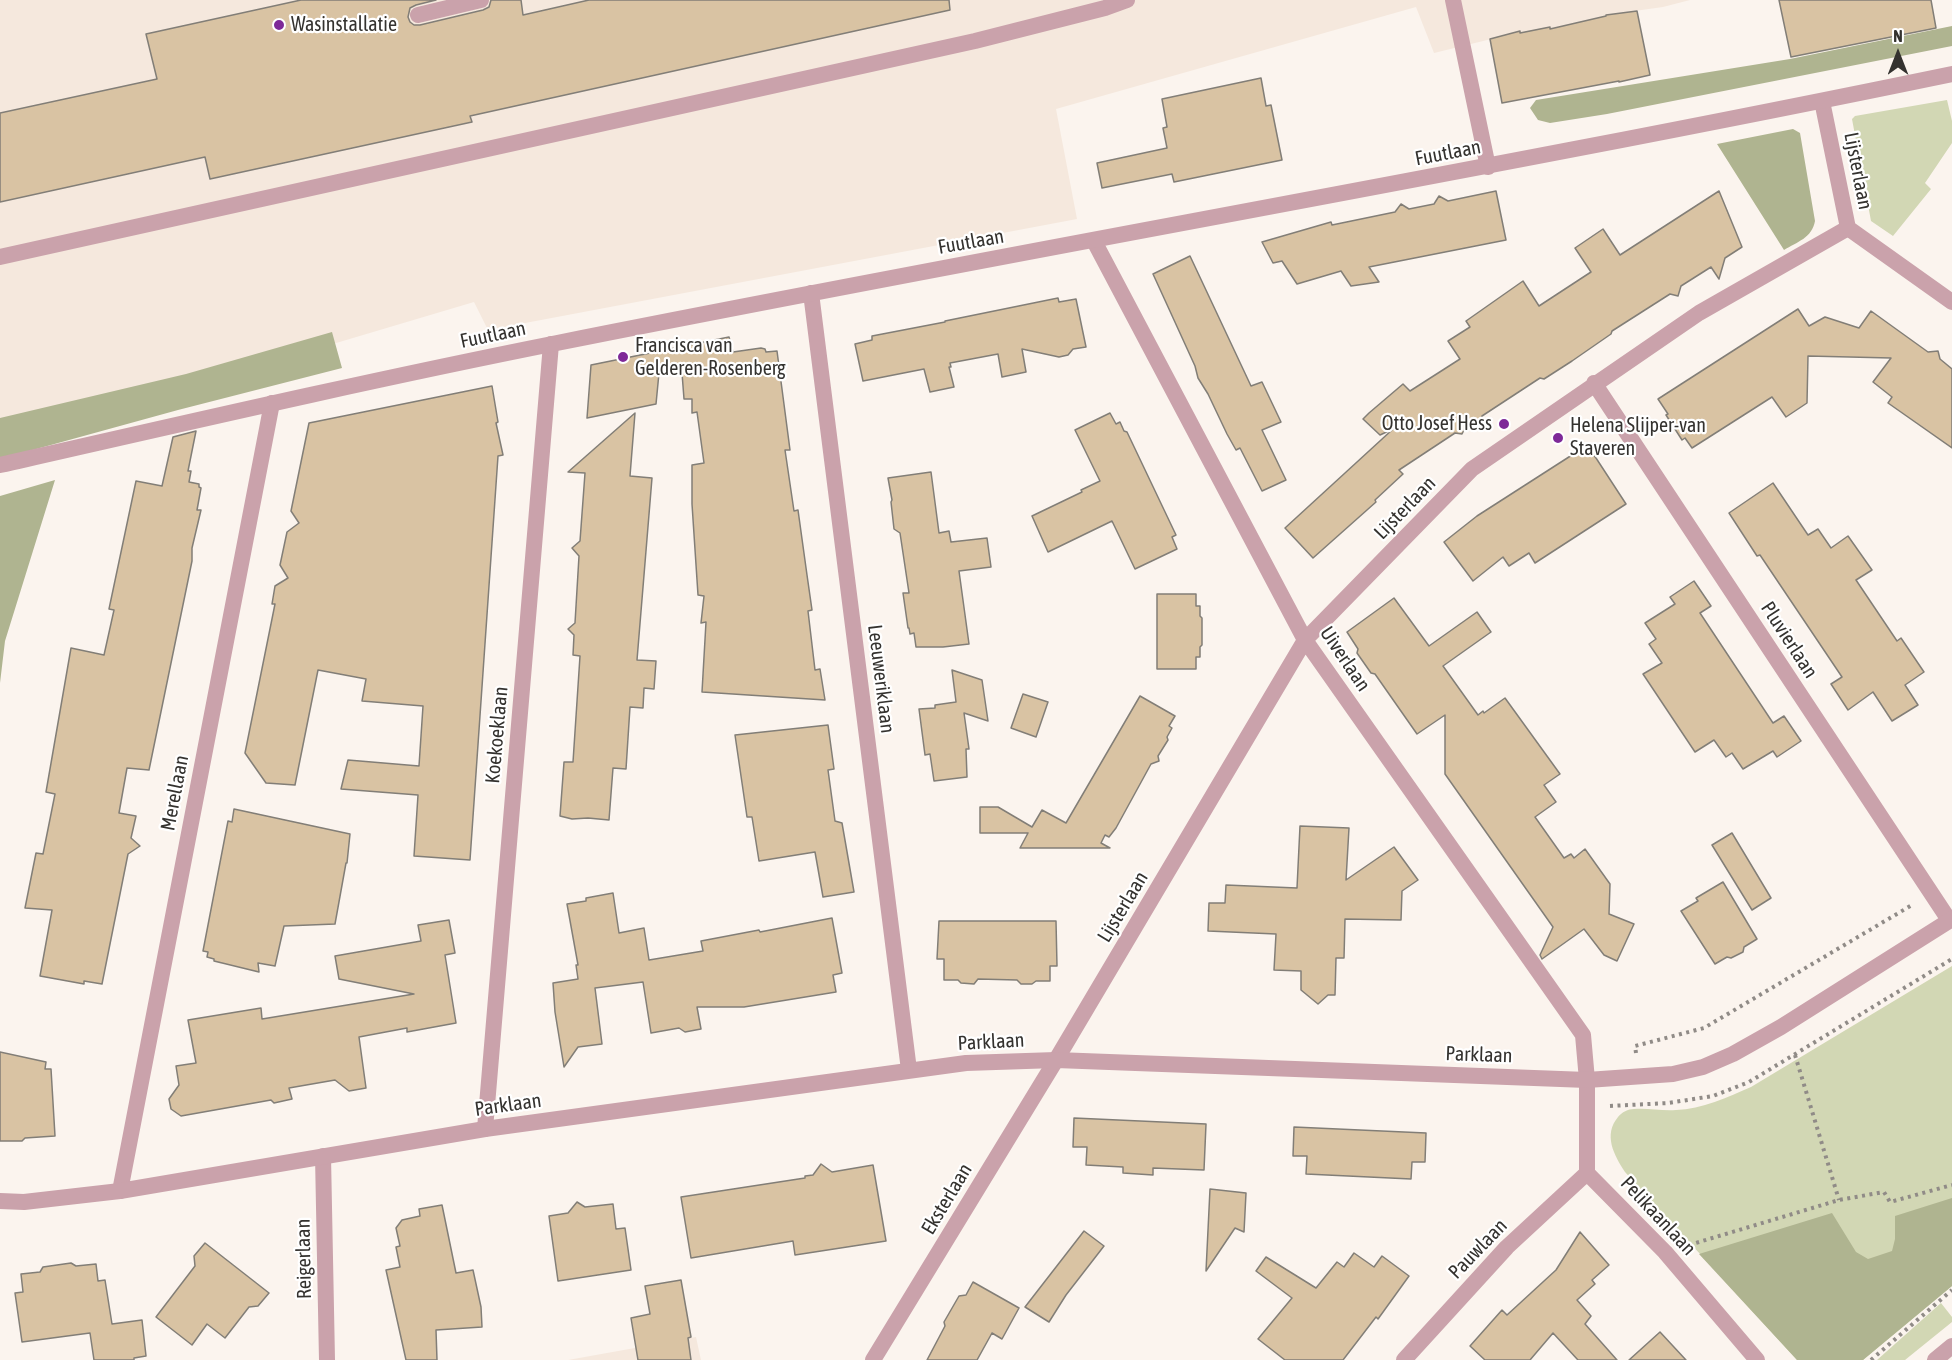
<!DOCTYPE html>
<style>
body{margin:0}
#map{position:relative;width:1952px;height:1360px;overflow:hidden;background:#fbf4ee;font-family:"Asap Condensed",sans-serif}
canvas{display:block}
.north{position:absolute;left:1868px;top:24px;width:60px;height:60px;-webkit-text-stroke:4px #fff;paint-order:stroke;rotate:0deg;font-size:16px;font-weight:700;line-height:24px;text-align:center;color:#34322f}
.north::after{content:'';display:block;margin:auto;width:21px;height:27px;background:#34322f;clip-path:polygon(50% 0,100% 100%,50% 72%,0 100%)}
</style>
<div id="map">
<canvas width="1952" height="1360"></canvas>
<div class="north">N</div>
</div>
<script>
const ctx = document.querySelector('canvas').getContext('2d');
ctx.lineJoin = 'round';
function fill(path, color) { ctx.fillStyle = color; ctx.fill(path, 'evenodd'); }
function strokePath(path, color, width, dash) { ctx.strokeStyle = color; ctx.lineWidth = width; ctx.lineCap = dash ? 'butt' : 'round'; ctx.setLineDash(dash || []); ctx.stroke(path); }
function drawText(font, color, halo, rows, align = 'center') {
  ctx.font = font + ' "Asap Condensed",sans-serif'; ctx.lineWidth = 4.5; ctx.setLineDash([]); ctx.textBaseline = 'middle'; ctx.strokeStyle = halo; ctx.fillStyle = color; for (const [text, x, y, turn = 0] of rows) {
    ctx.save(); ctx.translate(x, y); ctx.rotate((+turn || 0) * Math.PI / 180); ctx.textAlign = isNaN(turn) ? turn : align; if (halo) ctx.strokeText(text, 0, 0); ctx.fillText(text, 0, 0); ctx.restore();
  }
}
fill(new Path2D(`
 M 0,0 L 1690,0 L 1663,7 L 1606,15 L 1606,16 L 1550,29 L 1549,27 L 1520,33 L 1520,32 L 1434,53 L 1416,7 L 1056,109 L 1077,219 L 488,330 L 474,302 L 195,385 L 0,427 Z
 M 696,1337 L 701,1360 L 568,1360 Z`), '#f5e8dd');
fill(new Path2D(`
 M 1947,100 L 1952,121 L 1952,143 L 1925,183 L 1931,189 L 1893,236 L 1871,221 L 1852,119 L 1855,116 Z
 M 1952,966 L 1952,1286 L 1863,1360 L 1797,1360 L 1625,1172 C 1614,1155 1603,1135 1618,1117 C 1622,1112 1628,1109 1634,1109 C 1648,1108 1662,1111 1676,1110 C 1702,1109 1728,1097 1751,1087 Z
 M 1941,1303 L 1952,1317 L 1952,1322 L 1905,1360 L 1877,1360 Z`), '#d2d7b4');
fill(new Path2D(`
 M 1952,26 L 1952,46 L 1607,114 L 1550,123 L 1538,120 L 1530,108 L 1536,100 L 1790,59 Z
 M 1793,129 L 1800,133 L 1815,221 C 1812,238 1797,242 1784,250 L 1717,144 Z
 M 332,332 L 342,368 L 178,410 L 0,459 L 0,418 L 186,374 Z
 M 55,480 L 5,641 L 0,683 L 0,496 Z
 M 1952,1198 L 1952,1286 L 1863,1360 L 1797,1360 L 1699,1254 L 1832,1213 L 1856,1252 L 1868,1259 L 1892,1251 L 1895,1239 L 1895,1216 Z`), '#afb490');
const building = new Path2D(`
 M 301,0 L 436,0 L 416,5 L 410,8 L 408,17 L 410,22 L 414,25 L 420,25 L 483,10 L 489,7 L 491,0 L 521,0 L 523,15 L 589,0 L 949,0 L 950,10 L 470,116 L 472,122 L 210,179 L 205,157 L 0,202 L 0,113 L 157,79 L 146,34 Z
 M 1779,0 L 1931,0 L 1936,28 L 1791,57 Z
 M 1637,11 L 1650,75 L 1619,82 L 1619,81 L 1502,103 L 1490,39 L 1520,31 L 1520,33 L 1550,27 L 1550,29 L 1606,16 L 1606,15 Z
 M 1261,78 L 1266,106 L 1271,105 L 1282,160 L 1174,182 L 1172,174 L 1102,188 L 1097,163 L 1167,148 L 1163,128 L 1167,127 L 1162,99 Z
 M 1496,191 L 1506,240 L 1369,267 L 1379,282 L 1351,286 L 1341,271 L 1297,284 L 1282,261 L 1273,263 L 1262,242 L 1331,222 L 1332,225 L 1395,212 L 1401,204 L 1409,209 L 1434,204 L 1439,196 L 1448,201 Z
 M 1719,191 L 1742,247 L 1725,258 L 1719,279 L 1711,267 L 1681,286 L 1678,296 L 1670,294 L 1612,331 L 1611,334 L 1572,361 L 1544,379 L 1540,378 L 1482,416 L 1481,420 L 1464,430 L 1462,434 L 1455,433 L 1399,470 L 1403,474 L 1375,500 L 1376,502 L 1313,558 L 1285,528 L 1393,429 L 1380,435 L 1363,419 L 1369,413 L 1403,384 L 1410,391 L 1460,359 L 1448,341 L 1470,327 L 1466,321 L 1523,281 L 1539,306 L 1591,272 L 1575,248 L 1603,229 L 1620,255 Z
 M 1190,256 L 1251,386 L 1262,382 L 1281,422 L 1262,430 L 1286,480 L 1262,491 L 1240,448 L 1236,450 L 1227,434 L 1208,394 L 1198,378 L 1195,366 L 1153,274 Z
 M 1058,298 L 1059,302 L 1076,299 L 1086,347 L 1073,349 L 1068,355 L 1059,357 L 1022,349 L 1026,372 L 1002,377 L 998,354 L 950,363 L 951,367 L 949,367 L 954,387 L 930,392 L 924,369 L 863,381 L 855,344 L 872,340 L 872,336 L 945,322 L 945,321 Z
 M 1798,309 L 1809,326 L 1825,317 L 1859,328 L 1871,311 L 1928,352 L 1938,351 L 1940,359 L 1952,369 L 1952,448 L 1888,403 L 1892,397 L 1873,382 L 1891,358 L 1808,356 L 1807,403 L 1786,417 L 1772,397 L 1692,448 L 1685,438 L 1682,440 L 1666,415 L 1668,414 L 1658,399 Z
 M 729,337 L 733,352 L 761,348 L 765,349 L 766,352 L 777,351 L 790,450 L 785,450 L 794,511 L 798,510 L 807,575 L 812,610 L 808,611 L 815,670 L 820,669 L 825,700 L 702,692 L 706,622 L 701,623 L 704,596 L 698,595 L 692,504 L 692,465 L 704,463 L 697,412 L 692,413 L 692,399 L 684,399 L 682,373 L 659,373 L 656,404 L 587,418 L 591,365 Z
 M 492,386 L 498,422 L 496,423 L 503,455 L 498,456 L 470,860 L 414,856 L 418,795 L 341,789 L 348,760 L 419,766 L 423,706 L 362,701 L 366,679 L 318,670 L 295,785 L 266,783 L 245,753 L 275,604 L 272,604 L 275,586 L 288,578 L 280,565 L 287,532 L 299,523 L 291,511 L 309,423 Z
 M 635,413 L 630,476 L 652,478 L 637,660 L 656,661 L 654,689 L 644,688 L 643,708 L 630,707 L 626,769 L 613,768 L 609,820 L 588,818 L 572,819 L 560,816 L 564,762 L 573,762 L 580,656 L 573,655 L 574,635 L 568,629 L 575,623 L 579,556 L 572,548 L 580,541 L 585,473 L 568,472 Z
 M 1110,413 L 1116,424 L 1120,422 L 1124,431 L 1127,432 L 1176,535 L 1172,537 L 1177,549 L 1135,569 L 1112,521 L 1048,552 L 1032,516 L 1082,492 L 1081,490 L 1100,481 L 1075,430 Z
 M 196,431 L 188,471 L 191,471 L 189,482 L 199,484 L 199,487 L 201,488 L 197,510 L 201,510 L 192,548 L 192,561 L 149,770 L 127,768 L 119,813 L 136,816 L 131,838 L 140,846 L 128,854 L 102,984 L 84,981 L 84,984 L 40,976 L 52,910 L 25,908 L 36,853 L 43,854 L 55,794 L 46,792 L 71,648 L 104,655 L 114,610 L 109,609 L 136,481 L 162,486 L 173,437 Z
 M 1586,446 L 1596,458 L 1626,504 L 1535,563 L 1529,553 L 1509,566 L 1503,557 L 1473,581 L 1444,542 L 1477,516 Z
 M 931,472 L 939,533 L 949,531 L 951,542 L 987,538 L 991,567 L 959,571 L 969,644 L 943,647 L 916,647 L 914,633 L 910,634 L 909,628 L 908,628 L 903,593 L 909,593 L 900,533 L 894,529 L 891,502 L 892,500 L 888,478 Z
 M 1773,483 L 1808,535 L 1818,529 L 1831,548 L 1848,536 L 1872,570 L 1856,580 L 1897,641 L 1901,638 L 1924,672 L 1905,685 L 1918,705 L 1892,721 L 1873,692 L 1848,710 L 1831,684 L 1842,677 L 1760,555 L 1757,556 L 1729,513 Z
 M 1694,581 L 1711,606 L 1700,613 L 1773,723 L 1784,716 L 1801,741 L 1777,757 L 1773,751 L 1743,769 L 1732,753 L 1726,757 L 1714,740 L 1695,752 L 1643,674 L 1662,663 L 1649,644 L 1656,639 L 1645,623 L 1675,604 L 1670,597 Z
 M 1157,594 L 1196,594 L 1196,606 L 1200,606 L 1200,616 L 1202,618 L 1202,645 L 1200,647 L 1200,657 L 1196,657 L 1196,669 L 1157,669 Z
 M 1394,598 L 1429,646 L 1477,612 L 1491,632 L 1443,666 L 1478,715 L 1483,711 L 1484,713 L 1505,698 L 1560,774 L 1544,785 L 1556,802 L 1535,817 L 1564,858 L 1571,854 L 1574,858 L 1585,849 L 1610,884 L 1609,914 L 1634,924 L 1617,961 L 1604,955 L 1584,929 L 1542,959 L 1540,955 L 1553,927 L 1445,774 L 1445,715 L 1417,734 L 1375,674 L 1371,673 L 1357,653 L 1358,649 L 1347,632 Z
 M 952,670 L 982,680 L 988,721 L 964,713 L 969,749 L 966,749 L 967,777 L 934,781 L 930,754 L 925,755 L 919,709 L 935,708 L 935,705 L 956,702 Z
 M 1023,694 L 1048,702 L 1036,737 L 1011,728 Z
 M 1140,696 L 1175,716 L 1169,726 L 1172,728 L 1167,737 L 1168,740 L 1158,756 L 1159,761 L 1151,764 L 1116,828 L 1109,837 L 1105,835 L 1101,843 L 1110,848 L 1020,848 L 1028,833 L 980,833 L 980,807 L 998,807 L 1032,827 L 1042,810 L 1066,823 Z
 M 828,725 L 834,769 L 828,770 L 835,821 L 842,823 L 854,892 L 823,897 L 815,852 L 759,861 L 752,817 L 747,817 L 735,735 Z
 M 234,809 L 350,834 L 347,863 L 346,863 L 335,924 L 284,926 L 275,966 L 258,963 L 259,972 L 214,961 L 214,959 L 207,957 L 208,952 L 203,951 L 228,821 L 232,822 Z
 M 1300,826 L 1349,828 L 1346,880 L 1394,847 L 1418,880 L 1402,891 L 1401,920 L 1345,919 L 1344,958 L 1336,958 L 1335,995 L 1328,995 L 1318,1004 L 1301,990 L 1301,971 L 1274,970 L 1276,934 L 1208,931 L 1209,903 L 1225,903 L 1226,885 L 1297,888 Z
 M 1732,833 L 1771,898 L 1752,910 L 1712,845 Z
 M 1723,882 L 1757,939 L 1744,947 L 1743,952 L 1731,958 L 1727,957 L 1715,964 L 1681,911 L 1698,901 L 1696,898 Z
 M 613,893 L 619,933 L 644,928 L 649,960 L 703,951 L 701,941 L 759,930 L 760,932 L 832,918 L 842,973 L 833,975 L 836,992 L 744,1007 L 697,1007 L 701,1029 L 685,1032 L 679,1028 L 651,1033 L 643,982 L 595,988 L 602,1044 L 578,1047 L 564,1067 L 555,1012 L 553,983 L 578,979 L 576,965 L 578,965 L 567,904 L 586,901 L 586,898 Z
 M 449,920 L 455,953 L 445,955 L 456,1023 L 407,1032 L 407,1028 L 359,1037 L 366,1088 L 349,1091 L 335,1080 L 289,1088 L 292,1099 L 274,1103 L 271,1100 L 181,1116 L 171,1109 L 169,1099 L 179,1085 L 176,1066 L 196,1063 L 188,1020 L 261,1008 L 262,1019 L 414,994 L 339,979 L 335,956 L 421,941 L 418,925 Z
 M 939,921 L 1056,921 L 1057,966 L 1050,966 L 1050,981 L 1036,981 L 1032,984 L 1021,984 L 1017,980 L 978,979 L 974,984 L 961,983 L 958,980 L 944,980 L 944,959 L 937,959 Z
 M 0,1052 L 46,1062 L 45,1069 L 51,1069 L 55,1136 L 25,1138 L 22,1141 L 0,1141 Z
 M 1074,1118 L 1206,1124 L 1204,1170 L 1153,1168 L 1153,1175 L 1123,1173 L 1123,1167 L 1086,1165 L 1087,1147 L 1073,1147 Z
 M 1294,1127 L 1426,1133 L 1425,1162 L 1412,1162 L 1411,1179 L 1306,1174 L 1307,1156 L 1293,1156 Z
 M 821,1164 L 832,1172 L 873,1165 L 886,1241 L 795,1255 L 793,1241 L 691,1258 L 681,1197 L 805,1178 L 805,1176 L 813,1175 Z
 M 1210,1189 L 1246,1193 L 1244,1232 L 1235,1228 L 1206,1271 Z
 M 577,1202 L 585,1207 L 613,1204 L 616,1229 L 625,1228 L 631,1270 L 558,1281 L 549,1216 L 568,1213 Z
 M 442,1205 L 456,1273 L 473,1270 L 481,1307 L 482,1327 L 436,1330 L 437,1360 L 406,1360 L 386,1270 L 400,1267 L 396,1247 L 400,1246 L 396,1228 L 402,1220 L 420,1216 L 419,1209 Z
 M 1084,1231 L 1104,1246 L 1066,1295 L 1049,1322 L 1025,1307 Z
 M 1580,1232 L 1609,1265 L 1592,1280 L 1595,1284 L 1577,1300 L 1591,1316 L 1585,1324 L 1617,1360 L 1578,1360 L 1553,1333 L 1530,1360 L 1485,1360 L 1470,1346 L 1502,1310 L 1507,1315 L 1556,1270 Z
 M 205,1243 L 269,1293 L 258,1306 L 249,1307 L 225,1338 L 207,1324 L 192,1345 L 156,1317 L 195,1266 L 194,1256 Z
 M 1354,1253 L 1374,1267 L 1382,1256 L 1409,1276 L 1378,1319 L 1376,1317 L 1343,1360 L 1285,1360 L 1258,1339 L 1292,1298 L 1256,1271 L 1266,1257 L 1316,1288 L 1337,1262 L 1344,1267 Z
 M 71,1263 L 76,1266 L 96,1264 L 98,1281 L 105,1280 L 112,1324 L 142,1320 L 146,1356 L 134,1358 L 134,1360 L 94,1360 L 90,1333 L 22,1342 L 15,1293 L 23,1292 L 21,1274 L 40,1272 L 43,1267 Z
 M 681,1280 L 691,1337 L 688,1338 L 691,1360 L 638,1360 L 631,1318 L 650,1314 L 645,1286 Z
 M 973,1282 L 1019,1308 L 1002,1339 L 992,1333 L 977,1360 L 927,1360 L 945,1326 L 944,1322 L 959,1296 L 966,1295 Z
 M 1660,1332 L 1686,1360 L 1629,1360 Z`);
fill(building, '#d9c3a3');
strokePath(building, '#827e77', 1.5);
strokePath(new Path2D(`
 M 1636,1053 L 1635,1046 L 1704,1028 L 1912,905
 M 1795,1055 L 1839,1200
 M 1610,1106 L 1668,1103 L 1713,1096 L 1749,1082 L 1952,959
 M 1689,1245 L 1839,1200 L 1884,1192 L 1890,1202 L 1952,1185
 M 1871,1360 L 1952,1290`), '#908b87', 4, [3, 4.5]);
strokePath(new Path2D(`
 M 1453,0 L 1488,167
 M 418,15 L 481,0
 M 0,257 L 975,41 L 1105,8 L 1127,0`), '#caa2ab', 16);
strokePath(new Path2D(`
 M 1822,101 L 1848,228
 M 1848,228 L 1952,302
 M 1094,241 L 1305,640 L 1583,1035 L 1587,1080 L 1587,1173 L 1665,1252 L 1757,1360
 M 811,293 L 909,1070
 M 1594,383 L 1949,920
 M 485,1129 L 551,344
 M 323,1156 L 327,1360
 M 120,1191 L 272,403
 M 873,1360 L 1056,1060 L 1305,640 L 1472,469 L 1699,313 L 1848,228
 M 1404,1360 L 1507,1247 L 1587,1173
 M 1935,1360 L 1952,1346`), '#caa2ab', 16);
strokePath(new Path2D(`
 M 0,465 C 185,423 371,380 557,343 C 1021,250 1488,170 1952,74
 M 0,1201 L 24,1202 L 120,1191 L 485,1129 L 966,1063 L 1056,1060 L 1587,1080 L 1673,1074 L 1703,1067 L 1733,1054 L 1781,1027 L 1952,919`), '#caa2ab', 16);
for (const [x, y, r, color] of [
 [279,25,6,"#7e2998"],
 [623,357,6,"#7e2998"],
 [1504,424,6,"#7e2998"],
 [1558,438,6,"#7e2998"]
]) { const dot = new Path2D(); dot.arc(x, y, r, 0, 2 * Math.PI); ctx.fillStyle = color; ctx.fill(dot); strokePath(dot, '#fff', 2); }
drawText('20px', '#34322f', '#fff', [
 ["Wasinstallatie",291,25],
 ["Francisca van",635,346],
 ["Gelderen-Rosenberg",635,369],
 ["Otto Josef Hess",1492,424,"right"],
 ["Helena Slijper-van",1570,426],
 ["Staveren",1570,449]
], 'left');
drawText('20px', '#34322f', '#fff', [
 ["Fuutlaan",1448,153,-11],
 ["Lijsterlaan",1858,171,79],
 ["Fuutlaan",971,242,-10],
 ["Fuutlaan",493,335,-12],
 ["Lijsterlaan",1405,508,-46],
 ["Pluvierlaan",1789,640,57],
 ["Uiverlaan",1345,659,56],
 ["Leeuweriklaan",881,679,83],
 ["Koekoeklaan",497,735,-85],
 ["Merellaan",175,793,-79],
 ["Lijsterlaan",1123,907,-59],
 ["Parklaan",991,1042,-3],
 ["Parklaan",1479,1055,2],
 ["Parklaan",508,1105,-8],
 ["Eksterlaan",947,1199,-59],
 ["Pelikaanlaan",1658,1216,47],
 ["Pauwlaan",1478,1249,-46],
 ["Reigerlaan",304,1259,-91]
]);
</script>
